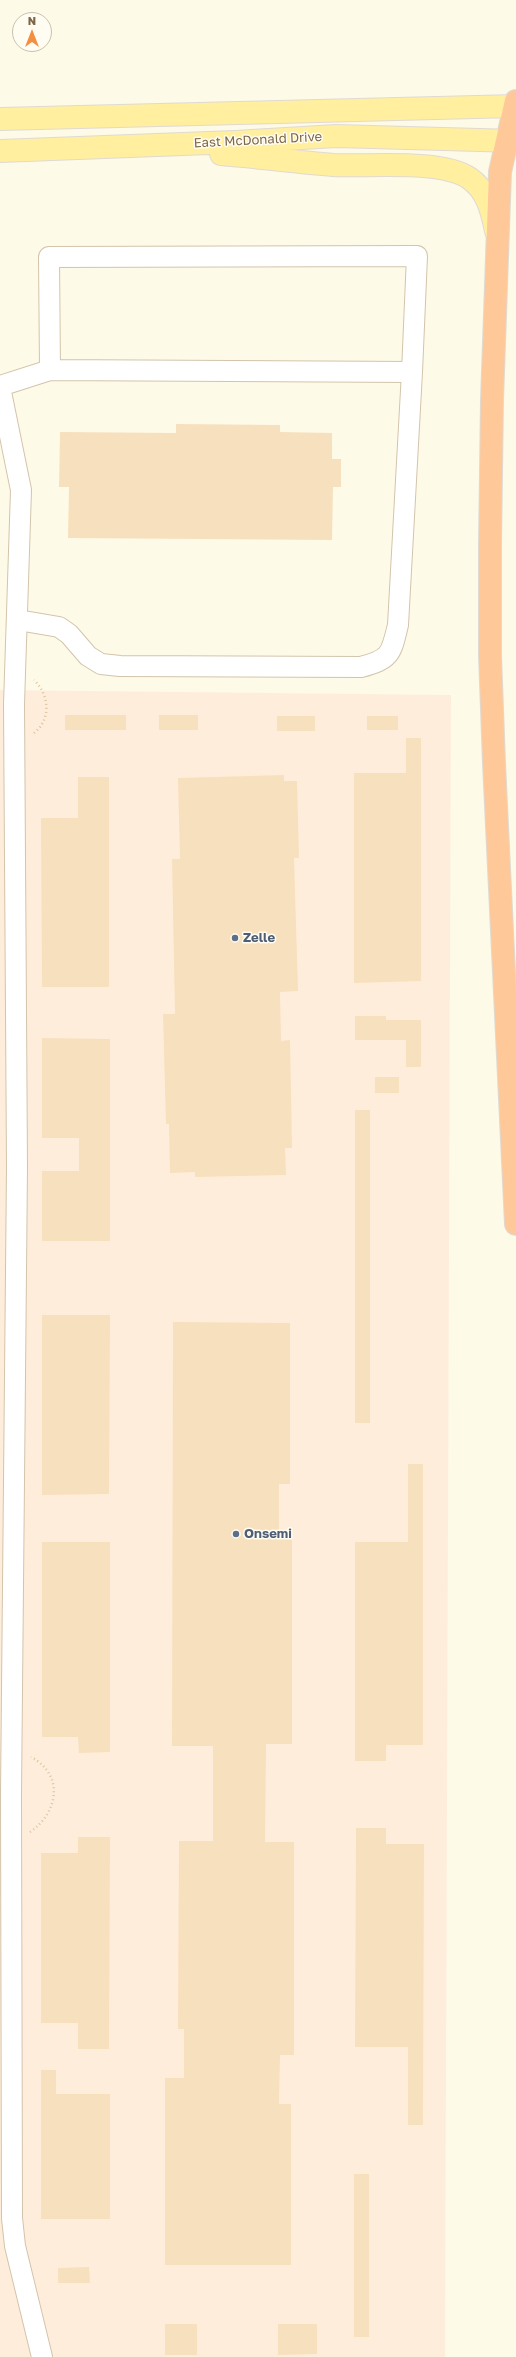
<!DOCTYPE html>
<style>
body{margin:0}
#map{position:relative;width:516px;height:2357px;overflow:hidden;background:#fefae8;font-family:"Golos Text",sans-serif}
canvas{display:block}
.north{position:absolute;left:12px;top:12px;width:40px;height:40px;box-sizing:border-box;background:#fffcf1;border:1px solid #cbc0ad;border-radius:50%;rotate:0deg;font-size:11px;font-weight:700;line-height:16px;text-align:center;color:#7d6548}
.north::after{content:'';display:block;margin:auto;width:14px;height:18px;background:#f48e41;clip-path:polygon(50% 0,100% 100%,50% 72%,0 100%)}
</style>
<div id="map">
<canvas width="516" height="2357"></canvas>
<div class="north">N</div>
</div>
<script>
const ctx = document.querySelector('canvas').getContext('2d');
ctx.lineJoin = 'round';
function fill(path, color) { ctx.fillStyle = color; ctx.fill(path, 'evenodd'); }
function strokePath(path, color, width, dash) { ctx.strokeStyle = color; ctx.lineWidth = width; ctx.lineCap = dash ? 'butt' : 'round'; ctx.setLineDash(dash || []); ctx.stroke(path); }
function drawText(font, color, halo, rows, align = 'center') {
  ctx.font = font + ' "Golos Text",sans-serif'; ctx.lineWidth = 3; ctx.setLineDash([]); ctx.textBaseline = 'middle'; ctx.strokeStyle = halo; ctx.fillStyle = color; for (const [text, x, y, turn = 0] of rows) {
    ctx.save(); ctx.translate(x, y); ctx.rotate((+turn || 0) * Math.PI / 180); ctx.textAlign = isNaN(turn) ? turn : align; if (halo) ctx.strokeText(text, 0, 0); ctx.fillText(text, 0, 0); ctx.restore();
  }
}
fill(new Path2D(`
 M 0,690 L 451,695 L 445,2357 L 0,2357 Z`), '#ffeddc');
fill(new Path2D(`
 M 176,424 L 280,425 L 280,432 L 332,433 L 332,459 L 341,459 L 341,487 L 333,487 L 332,540 L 68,538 L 69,487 L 59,487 L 60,432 L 176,433 Z
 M 65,715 L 126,715 L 126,730 L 65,730 Z
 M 159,715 L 198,715 L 198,730 L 159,730 Z
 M 277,716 L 315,716 L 315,731 L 277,731 Z
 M 367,716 L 398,716 L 398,730 L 367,730 Z
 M 406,738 L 421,738 L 421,981 L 354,983 L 354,773 L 406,773 Z
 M 284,775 L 284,781 L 297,781 L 299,858 L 294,858 L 298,991 L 280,992 L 281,1041 L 290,1040 L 292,1148 L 285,1148 L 286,1175 L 195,1177 L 195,1172 L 170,1173 L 169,1124 L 166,1124 L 163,1014 L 175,1014 L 172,859 L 180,859 L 178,778 Z
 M 78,777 L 109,777 L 109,987 L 42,987 L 41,818 L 78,818 Z
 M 355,1016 L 386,1016 L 386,1020 L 421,1020 L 421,1067 L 406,1067 L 406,1040 L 355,1040 Z
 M 42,1038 L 110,1039 L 110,1241 L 42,1241 L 42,1171 L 79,1171 L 79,1138 L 42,1138 Z
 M 375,1077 L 399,1077 L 399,1093 L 375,1093 Z
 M 355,1110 L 370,1110 L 370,1423 L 355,1423 Z
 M 42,1315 L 110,1315 L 109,1494 L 42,1495 Z
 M 173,1322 L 290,1323 L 290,1484 L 279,1484 L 279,1533 L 292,1533 L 292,1744 L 266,1744 L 265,1842 L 294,1842 L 294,2055 L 280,2055 L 279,2104 L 291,2104 L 291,2265 L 165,2265 L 165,2078 L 184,2078 L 184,2029 L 178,2029 L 179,1841 L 213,1841 L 213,1746 L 172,1746 Z
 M 408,1464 L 423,1464 L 423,1745 L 386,1745 L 386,1761 L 355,1761 L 355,1542 L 408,1542 Z
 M 42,1542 L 110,1542 L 110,1752 L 79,1753 L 78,1737 L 42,1737 Z
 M 356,1828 L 386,1828 L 386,1844 L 424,1844 L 423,2125 L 408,2125 L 408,2047 L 355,2047 Z
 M 78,1837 L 110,1837 L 109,2049 L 78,2049 L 78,2023 L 41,2023 L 41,1853 L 78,1853 Z
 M 41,2070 L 56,2070 L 56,2094 L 110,2094 L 110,2219 L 41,2219 Z
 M 354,2174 L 369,2174 L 369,2337 L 354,2337 Z
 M 89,2267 L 90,2283 L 58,2283 L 58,2268 Z
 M 165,2324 L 197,2324 L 197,2355 L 165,2355 Z
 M 278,2324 L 317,2324 L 317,2354 L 278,2355 Z`), '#f7e0bd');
const minor = new Path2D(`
 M 0,386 L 50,370 L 412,372 L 417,256 L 49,257 L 50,370
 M 0,387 L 21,490 L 14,704 L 17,1167 L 11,1794 L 12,2218 L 15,2246 L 42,2357
 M 18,620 L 59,627 L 69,634 L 88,656 L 101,664 L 120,666 L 361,667 C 391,659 391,654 398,625 L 412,372`);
const major = new Path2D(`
 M 0,119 L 516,106
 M 0,151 L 235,142 L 336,136 L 516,141
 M 221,154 C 258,157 296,162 333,165 C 368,167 441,159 469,178 C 487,190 492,211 496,231`);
const highway = new Path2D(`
 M 516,101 L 500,172 L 492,400 L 490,546 L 490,655 L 494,763 L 516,1224`);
strokePath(minor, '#d3c4ac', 22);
strokePath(major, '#e0dad3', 24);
strokePath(highway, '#e0dad3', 24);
strokePath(new Path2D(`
 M 34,733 C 52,719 49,694 34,680
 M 30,1832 C 58,1813 65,1775 31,1757`), '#ddc49f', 2.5, [1, 3]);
strokePath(minor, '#fff', 20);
strokePath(major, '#ffef9f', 22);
strokePath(highway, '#ffc899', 22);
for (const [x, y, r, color] of [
 [235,938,4,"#5c6f8a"],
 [236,1534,4,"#5c6f8a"]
]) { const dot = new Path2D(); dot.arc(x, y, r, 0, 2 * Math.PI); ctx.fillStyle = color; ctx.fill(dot); strokePath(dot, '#fffcf1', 1.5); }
drawText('13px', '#7d6548', '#fffcf1', [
 ["East McDonald Drive",258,140,-3]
]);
drawText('bold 13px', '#4e5e75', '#fffcf1', [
 ["Zelle",243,938],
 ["Onsemi",244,1534]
], 'left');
</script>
